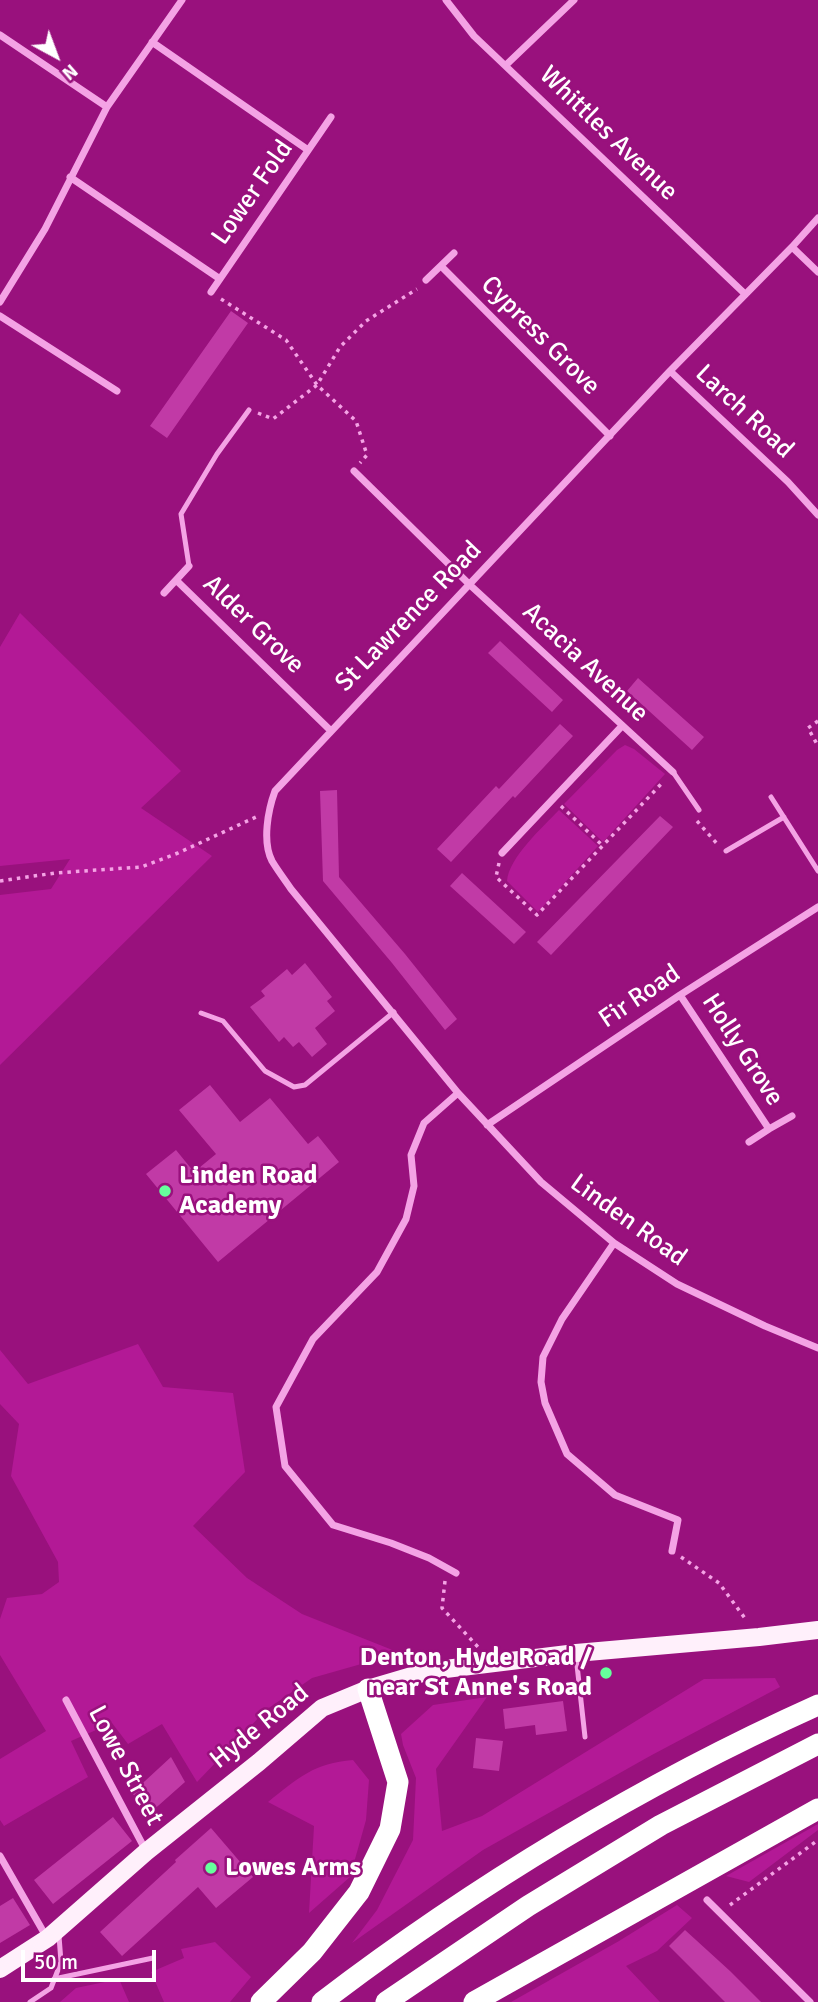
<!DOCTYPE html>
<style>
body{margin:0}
#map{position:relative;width:818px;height:2002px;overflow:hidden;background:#99117d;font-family:Signika,sans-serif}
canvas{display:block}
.north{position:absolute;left:21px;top:21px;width:70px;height:70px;-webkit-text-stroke:5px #99117d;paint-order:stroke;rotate:139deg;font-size:19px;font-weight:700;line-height:28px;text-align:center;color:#fff}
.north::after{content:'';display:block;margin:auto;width:24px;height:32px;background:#fff;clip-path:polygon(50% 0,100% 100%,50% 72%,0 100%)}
.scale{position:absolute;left:21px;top:1950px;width:135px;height:32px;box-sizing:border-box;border:4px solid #fff;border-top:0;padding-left:9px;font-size:21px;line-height:24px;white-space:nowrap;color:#fff;-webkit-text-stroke:5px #99117d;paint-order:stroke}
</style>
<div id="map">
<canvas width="818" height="2002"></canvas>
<div class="north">N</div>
<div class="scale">50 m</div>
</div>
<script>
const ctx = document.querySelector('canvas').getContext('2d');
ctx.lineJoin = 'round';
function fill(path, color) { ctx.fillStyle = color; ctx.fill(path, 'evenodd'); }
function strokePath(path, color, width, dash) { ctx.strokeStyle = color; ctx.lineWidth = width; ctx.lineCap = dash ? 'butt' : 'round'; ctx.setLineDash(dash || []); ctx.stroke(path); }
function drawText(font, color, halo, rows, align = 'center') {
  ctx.font = font + ' Signika,sans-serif'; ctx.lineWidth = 5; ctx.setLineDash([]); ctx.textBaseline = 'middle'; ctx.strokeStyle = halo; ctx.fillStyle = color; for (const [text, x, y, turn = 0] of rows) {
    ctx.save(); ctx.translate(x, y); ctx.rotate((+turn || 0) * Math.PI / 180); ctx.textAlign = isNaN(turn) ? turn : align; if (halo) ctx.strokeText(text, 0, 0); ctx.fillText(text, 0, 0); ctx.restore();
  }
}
fill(new Path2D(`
 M 20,613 L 181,771 L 141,808 L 212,856 L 0,1065 L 0,895 L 51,889 L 70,859 L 0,866 L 0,647 Z
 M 625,745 L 634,749 L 665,774 L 603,842 L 564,804 L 617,750 Z
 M 559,810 L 598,846 L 538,912 L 507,881 C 509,857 543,827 559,810 Z
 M 138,1344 L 163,1387 L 233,1393 L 245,1472 L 193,1526 L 247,1578 L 302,1614 L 400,1653 L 312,1678 L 266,1710 L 197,1782 L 162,1724 L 128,1744 L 112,1723 L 71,1741 L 88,1777 L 4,1826 L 0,1820 L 0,1759 L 46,1731 L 0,1655 L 0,1619 L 7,1598 L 42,1594 L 59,1582 L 58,1562 L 11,1476 L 19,1424 L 0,1404 L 0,1350 L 28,1384 Z
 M 775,1678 L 780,1687 L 650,1756 L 483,1850 L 352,1943 L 377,1910 L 413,1840 L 416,1778 L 403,1745 L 401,1734 L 433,1705 L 487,1697 L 436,1769 L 442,1831 L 482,1816 L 704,1679 Z
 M 353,1760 L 369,1780 L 366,1820 L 350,1877 L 309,1913 L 314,1826 L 268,1802 C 298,1778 314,1763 353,1760 Z
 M 818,1824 L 818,1830 L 749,1882 L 726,1876 Z
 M 677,1905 L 692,1918 L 657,1951 L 626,1966 L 660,2002 L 511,2002 L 619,1941 Z
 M 215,1942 L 251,1977 L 230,2002 L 164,2002 L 151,1972 L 184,1958 L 181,1949 Z
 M 119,1979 L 129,2002 L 60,2002 L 76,1988 Z`), '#b31996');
fill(new Path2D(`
 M 231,311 L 248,323 L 167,438 L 150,426 Z
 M 500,641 L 563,700 L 552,712 L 488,653 Z
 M 638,678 L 704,737 L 692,750 L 627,691 Z
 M 560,724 L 573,736 L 515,798 L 513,796 L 451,862 L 437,849 L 496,786 L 499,789 Z
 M 337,790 L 339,877 L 405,954 L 457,1019 L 445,1030 L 392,963 L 323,881 L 320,791 Z
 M 660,816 L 673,827 L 551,955 L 537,942 Z
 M 462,873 L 526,932 L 514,944 L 450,886 Z
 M 305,963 L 332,997 L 327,1001 L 335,1011 L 315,1028 L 327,1044 L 312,1057 L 299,1042 L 293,1047 L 284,1037 L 279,1042 L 250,1007 L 265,996 L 261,991 L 287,969 L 292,975 Z
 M 210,1085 L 240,1122 L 270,1098 L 308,1144 L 318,1136 L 339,1162 L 218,1262 L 146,1174 L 176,1150 L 194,1172 L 216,1154 L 179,1110 Z
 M 563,1701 L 567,1731 L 536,1735 L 535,1725 L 505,1729 L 503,1709 Z
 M 476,1738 L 503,1741 L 499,1771 L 473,1768 Z
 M 171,1757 L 185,1782 L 150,1813 L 132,1793 Z
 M 113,1817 L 132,1841 L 53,1904 L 34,1880 Z
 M 211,1828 L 253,1877 L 216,1908 L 198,1887 L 122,1956 L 100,1932 L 176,1862 L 175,1860 Z
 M 13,1898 L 30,1925 L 0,1943 L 0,1906 Z
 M 685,1930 L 730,1971 L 761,2002 L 725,2002 L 669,1946 Z`), '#c13aa6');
strokePath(new Path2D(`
 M 221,299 L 286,340 L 317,385 L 356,421 L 367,455 L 360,463
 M 258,413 L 273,419 L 317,385 L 340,347 L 366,321 L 417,289
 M 818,721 L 808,728 L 818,746
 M 561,806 L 603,846
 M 697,821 L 719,846
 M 499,863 L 496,877 L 537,915 L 664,781
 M 0,881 L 55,873 L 141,867 L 178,853 L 256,817
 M 681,1557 L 719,1583 L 747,1621
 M 445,1581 L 442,1608 L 478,1647
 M 730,1905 L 818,1840`), '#f4a3e5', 3.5, [3.5, 5]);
strokePath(new Path2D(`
 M 189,566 L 181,514 L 217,454 L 249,410
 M 673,772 L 699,810
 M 771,797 L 818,871
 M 726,851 L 784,817
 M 201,1013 L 223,1021 L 265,1071 L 294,1087 L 305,1085 L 394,1012
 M 576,1656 L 585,1737
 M 54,1979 L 153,1958
 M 30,2002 L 51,1988 L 61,1962 L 59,1936`), '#f4a3e5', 5);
strokePath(new Path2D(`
 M 446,0 L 474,36 L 745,294
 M 0,35 L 107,107
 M 152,42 L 308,150
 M 506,65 L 574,0
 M 70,177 L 220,279
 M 818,218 L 792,247 L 670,371 L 275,791 C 268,810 262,842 272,861 C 278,871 285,880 291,889 L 458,1093 L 541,1182 L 614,1243 L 677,1284 L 765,1326 L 818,1348
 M 792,247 L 818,272
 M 441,266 L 610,436
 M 426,280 L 454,253
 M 211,292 L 331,117
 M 0,302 L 45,229 L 107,107 L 182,0
 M 0,316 L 117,391
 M 670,371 L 788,482 L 818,515
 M 354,471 L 470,585 L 673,772
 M 176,580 L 330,730
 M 164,593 L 189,566
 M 502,853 L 622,726
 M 680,995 L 769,1129 L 749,1142
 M 487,1125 L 680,995 L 818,907
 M 769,1129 L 792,1116
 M 614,1243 L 562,1319 L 543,1357 L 541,1382 L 545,1403 L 567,1454 L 615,1495 L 678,1520 L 672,1551
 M 456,1573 L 429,1558 L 391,1543 L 333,1525 L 285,1466 L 276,1407 L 313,1339 L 377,1272 L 406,1219 L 414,1186 L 411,1155 L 424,1123 L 458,1093
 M 66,1700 L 146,1851
 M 0,1856 L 47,1938
 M 707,1900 L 810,2002`), '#f4a3e5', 7);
strokePath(new Path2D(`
 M 0,1969 L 48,1938 L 146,1852 L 259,1762 L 322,1708 L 368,1689 L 429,1671 L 576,1653 L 759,1637 L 818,1630`), '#fff0fb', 18);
strokePath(new Path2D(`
 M 261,2002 L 312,1952 L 359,1892 L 390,1829 L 398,1782 L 368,1689
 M 322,2002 C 474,1886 644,1783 818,1705
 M 386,2002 L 528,1906 L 661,1825 L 818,1744
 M 474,2002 L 818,1809`), '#fff', 21);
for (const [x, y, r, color] of [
 [165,1191,7,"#66ff9c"],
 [606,1673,7,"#66ff9c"],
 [211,1868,7,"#66ff9c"]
]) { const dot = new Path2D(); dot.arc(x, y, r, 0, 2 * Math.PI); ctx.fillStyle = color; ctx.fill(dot); strokePath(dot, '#99117d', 2.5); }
drawText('26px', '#fff', '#99117d', [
 ["Whittles Avenue",608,134,44],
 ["Lower Fold",253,193,-55],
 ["Cypress Grove",540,336,45],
 ["Larch Road",744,412,43],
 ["St Lawrence Road",409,617,-46],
 ["Alder Grove",253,625,44],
 ["Acacia Avenue",585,663,43],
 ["Fir Road",640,997,-34],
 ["Holly Grove",742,1050,57],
 ["Linden Road",628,1221,36],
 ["Hyde Road",260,1727,-39],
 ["Lowe Street",125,1766,62]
]);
drawText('bold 26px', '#fff', '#99117d', [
 ["Linden Road",179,1176],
 ["Academy",179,1206],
 ["Denton, Hyde Road /",592,1658,"right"],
 ["near St Anne's Road",592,1688,"right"],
 ["Lowes Arms",225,1868]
], 'left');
</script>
